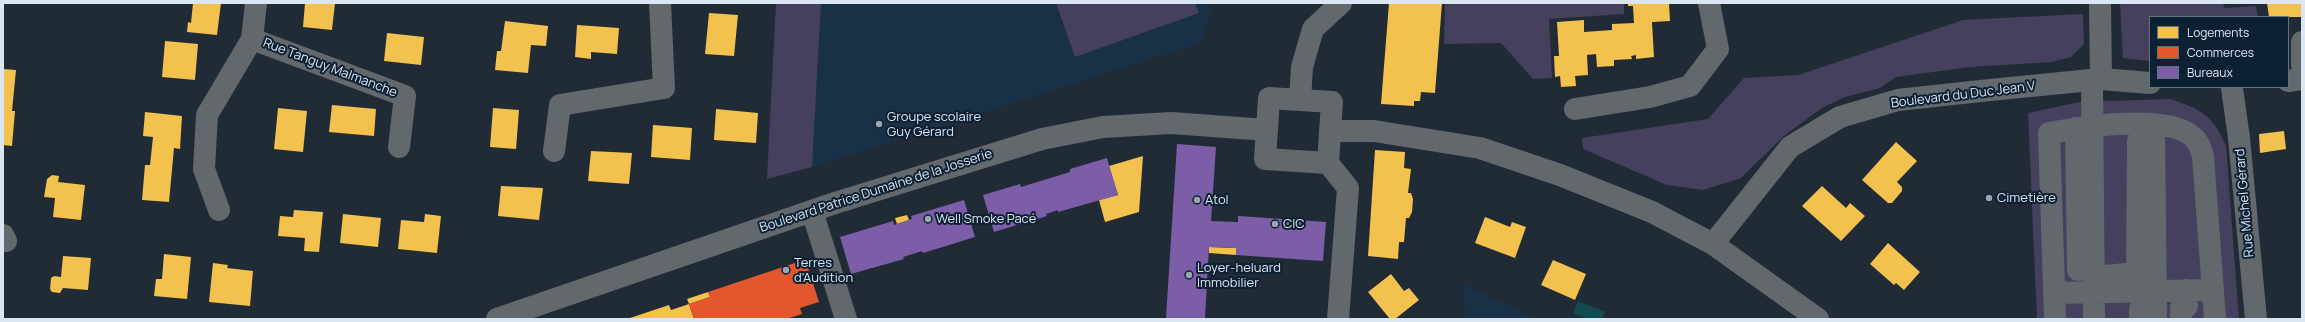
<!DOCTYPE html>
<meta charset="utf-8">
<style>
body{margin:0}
#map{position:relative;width:2305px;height:322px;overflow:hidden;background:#202b35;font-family:Manrope,sans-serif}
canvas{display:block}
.frame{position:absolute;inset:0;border:4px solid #dae6f2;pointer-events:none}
.legend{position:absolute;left:2149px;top:16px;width:140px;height:72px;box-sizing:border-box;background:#0d2133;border:1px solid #5f707f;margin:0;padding:5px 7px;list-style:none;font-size:12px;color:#dae6f2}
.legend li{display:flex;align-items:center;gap:8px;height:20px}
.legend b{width:20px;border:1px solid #5f707f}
</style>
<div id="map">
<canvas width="2305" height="322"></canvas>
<div class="frame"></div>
<ul class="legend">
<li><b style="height:11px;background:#f2c14e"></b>Logements</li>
<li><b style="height:11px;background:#e4572e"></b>Commerces</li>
<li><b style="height:11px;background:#7b5ea7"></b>Bureaux</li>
</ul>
</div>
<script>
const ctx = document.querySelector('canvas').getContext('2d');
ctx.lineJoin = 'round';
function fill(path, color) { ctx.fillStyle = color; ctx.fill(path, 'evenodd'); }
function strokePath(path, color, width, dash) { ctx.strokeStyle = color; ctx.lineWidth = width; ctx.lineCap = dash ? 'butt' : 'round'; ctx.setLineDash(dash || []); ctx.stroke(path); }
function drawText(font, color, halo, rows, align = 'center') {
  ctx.font = font + ' Manrope,sans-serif'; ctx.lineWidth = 4; ctx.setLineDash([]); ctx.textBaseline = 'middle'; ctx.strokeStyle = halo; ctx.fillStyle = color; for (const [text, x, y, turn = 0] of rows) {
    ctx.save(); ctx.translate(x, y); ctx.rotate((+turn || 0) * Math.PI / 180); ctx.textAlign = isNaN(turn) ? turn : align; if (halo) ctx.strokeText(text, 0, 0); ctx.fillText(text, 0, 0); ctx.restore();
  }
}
fill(new Path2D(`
 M 821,3 L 1211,3 L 1211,11 L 1202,43 L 812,167 Z
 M 1462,283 L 1536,319 L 1466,319 Z`), '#193146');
fill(new Path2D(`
 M 776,3 L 821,3 L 812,167 L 767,179 Z
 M 1056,3 L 1195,3 L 1199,13 L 1075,57 Z
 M 1445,3 L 1624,3 L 1624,14 L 1549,19 L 1552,78 L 1533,79 L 1501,43 L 1444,44 Z
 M 2120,3 L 2223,3 L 2224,8 L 2256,6 L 2258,17 L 2150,17 L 2150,61 L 2123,58 Z
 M 2083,14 L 2084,44 L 2071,57 L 2051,62 L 1970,67 L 1896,77 L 1880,88 L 1845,97 L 1822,108 L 1785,135 L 1741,178 L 1703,190 L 1667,185 L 1583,149 L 1582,138 L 1708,119 L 1744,78 L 1798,75 L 1963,20 Z
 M 2170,99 C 2201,109 2213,115 2226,146 L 2239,319 L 2037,319 L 2028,113 L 2079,102 Z`), '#44405d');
fill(new Path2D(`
 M 1578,301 L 1605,312 L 1602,319 L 1587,319 L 1573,313 Z`), '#0f4c50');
fill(new Path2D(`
 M 193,3 L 221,3 L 217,35 L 187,32 L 188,22 L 191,23 Z
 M 305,3 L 335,3 L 332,30 L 303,27 Z
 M 1389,3 L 1442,3 L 1435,93 L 1421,92 L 1420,101 L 1414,101 L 1414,106 L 1381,104 Z
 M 1628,3 L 1669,3 L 1670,21 L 1652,22 L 1654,57 L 1636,59 L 1636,55 L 1631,56 L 1632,59 L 1614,60 L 1614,66 L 1597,67 L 1596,54 L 1587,55 L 1588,75 L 1575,76 L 1576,86 L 1561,87 L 1560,76 L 1555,77 L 1554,56 L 1559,56 L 1557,22 L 1584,20 L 1584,32 L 1612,30 L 1612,24 L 1634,23 L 1633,6 L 1628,6 Z
 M 2267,3 L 2302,3 L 2302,17 L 2269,17 Z
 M 709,13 L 738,15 L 734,56 L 705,54 Z
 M 505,21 L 548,26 L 546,46 L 531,45 L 528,73 L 495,70 L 497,51 L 501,51 Z
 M 577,25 L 619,28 L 617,54 L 591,52 L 591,59 L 575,57 Z
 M 387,33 L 424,37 L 421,65 L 384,61 Z
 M 165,41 L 198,44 L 195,80 L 162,77 Z
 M 3,69 L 16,70 L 12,111 L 15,111 L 12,146 L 3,145 Z
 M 332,105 L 376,109 L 374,136 L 329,132 Z
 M 278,108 L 307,111 L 303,152 L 274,149 Z
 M 493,108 L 519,110 L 516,149 L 490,147 Z
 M 716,109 L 758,113 L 756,143 L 714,140 Z
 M 145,112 L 182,116 L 180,149 L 174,148 L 169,202 L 142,200 L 145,165 L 150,165 L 153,137 L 143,136 Z
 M 653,125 L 692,128 L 690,160 L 651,157 Z
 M 2284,131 L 2286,149 L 2260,153 L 2259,134 Z
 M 1896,142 L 1917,161 L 1897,182 L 1902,187 L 1902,191 L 1892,203 L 1888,203 L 1862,180 Z
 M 1375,150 L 1405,152 L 1404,168 L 1411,169 L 1408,193 L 1411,193 L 1413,199 L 1412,212 L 1409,218 L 1406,218 L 1404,242 L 1399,242 L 1398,259 L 1368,256 Z
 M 591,151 L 632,153 L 629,184 L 588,181 Z
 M 1143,156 L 1139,212 L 1105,222 L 1099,200 L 1118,195 L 1109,166 Z
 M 52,175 L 59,176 L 58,182 L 85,185 L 81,220 L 53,217 L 55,198 L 44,197 L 47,179 Z
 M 501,186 L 543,188 L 539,220 L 498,216 Z
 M 1822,186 L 1846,208 L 1850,203 L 1865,216 L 1841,241 L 1802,206 Z
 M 294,210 L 323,212 L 319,252 L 304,251 L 305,238 L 278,236 L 280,216 L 293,217 Z
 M 343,214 L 381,218 L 378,247 L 340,243 Z
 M 425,214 L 441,216 L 437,253 L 398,249 L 401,220 L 424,222 Z
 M 907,215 L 909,220 L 897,224 L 895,218 Z
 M 1485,217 L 1510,227 L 1512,222 L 1526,227 L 1515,258 L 1475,243 Z
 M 1888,243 L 1920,272 L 1904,290 L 1896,283 L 1894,285 L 1870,264 Z
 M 1209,247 L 1236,248 L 1236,255 L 1209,253 Z
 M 164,254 L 191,257 L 187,299 L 154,296 L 156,279 L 162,279 Z
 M 63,256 L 91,258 L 88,290 L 63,288 L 60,293 L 52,292 L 50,289 L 51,278 L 54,276 L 61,277 Z
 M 1553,260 L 1586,274 L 1575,300 L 1541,285 Z
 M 213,263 L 228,265 L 227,268 L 253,271 L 250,306 L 209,302 Z
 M 1391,274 L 1404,291 L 1409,288 L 1419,300 L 1395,319 L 1390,319 L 1368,292 Z
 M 708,292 L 710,297 L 689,304 L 687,299 Z
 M 689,304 L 694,319 L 627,319 L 669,305 L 671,310 Z`), '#f2c14e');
fill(new Path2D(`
 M 795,263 L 797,268 L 807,265 L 819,302 L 800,308 L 802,314 L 786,319 L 694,319 L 689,304 L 710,297 L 708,292 Z`), '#e4572e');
fill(new Path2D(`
 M 1177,144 L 1216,147 L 1211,221 L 1238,222 L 1238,216 L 1326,222 L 1323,261 L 1236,255 L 1236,248 L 1209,247 L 1205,319 L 1166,318 Z
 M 1107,158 L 1118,195 L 1058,212 L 1058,210 L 1046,214 L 1047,216 L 994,232 L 983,195 L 1020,184 L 1021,187 L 1070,172 L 1070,169 Z
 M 964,200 L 975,237 L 923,253 L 922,251 L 903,257 L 904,259 L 851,274 L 840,237 L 893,221 L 894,225 L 912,219 L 911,216 Z`), '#7b5ea7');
strokePath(new Path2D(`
 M 2100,3 L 2101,79
 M 252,39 L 405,96 L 399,147
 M 2302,42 L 2302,65
 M 2092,80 L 2094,319
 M 2288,81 L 2302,79
 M 2232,88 L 2239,138 L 2256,319
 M 1269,98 L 1332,102 L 1328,163 L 1265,159 Z
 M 1300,100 L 1302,67 L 1313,29 L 1341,3
 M 1575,109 L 1650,97 L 1690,86 L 1718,49 L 1709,3
 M 2154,125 L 2156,319
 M 2076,128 L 2078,270
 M 1330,131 L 1374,131 L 1480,148 L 1560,175 L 1652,212 L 1713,244 L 1818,319
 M 554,151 L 560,105 L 664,88 L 660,3
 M 1328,163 L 1348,188 L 1338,319
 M 219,210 L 204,169 L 207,115 L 252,39 L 256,3
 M 812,211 L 846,319
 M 3,235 L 6,241
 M 1713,244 L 1790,147 L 1840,117 L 1898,100 L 1990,90 L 2101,79 L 2150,83
 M 2103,292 L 2104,276 L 2137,273 L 2138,141
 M 2054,293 L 2213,290
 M 497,319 L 835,203 L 1042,139 L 1103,127 L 1171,123 L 1267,130
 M 2055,319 L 2049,133 C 2082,127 2167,113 2193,137 C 2199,142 2201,149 2203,156 L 2215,319
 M 2140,319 L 2140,309 L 2156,307
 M 2181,319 L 2181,308 L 2187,306 L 2186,290`), '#62686b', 22);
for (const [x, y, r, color] of [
 [879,124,4,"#99a5b0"],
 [1989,198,4,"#99a5b0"],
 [1197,200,4,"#99a5b0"],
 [928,219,4,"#99a5b0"],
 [1275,224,4,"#99a5b0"],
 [786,270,4,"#99a5b0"],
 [1189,275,4,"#99a5b0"]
]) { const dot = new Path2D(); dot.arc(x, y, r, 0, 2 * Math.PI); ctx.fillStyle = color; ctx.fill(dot); strokePath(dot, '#0d2133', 1.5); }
drawText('13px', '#dae6f2', '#0d2133', [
 ["Rue Tanguy Malmanche",330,68,21],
 ["Boulevard du Duc Jean V",1963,95,-7],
 ["Boulevard Patrice Dumaine de la Josserie",876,191,-18],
 ["Rue Michel Gérard",2245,203,-95]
]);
drawText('13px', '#dae6f2', '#0d2133', [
 ["Groupe scolaire",887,117],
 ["Guy Gérard",887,132],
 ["Cimetière",1997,198],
 ["Atol",1205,200],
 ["Well Smoke Pacé",936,219],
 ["CIC",1283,224],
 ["Terres",794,263],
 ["d'Audition",794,278],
 ["Loyer-heluard",1197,268],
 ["Immobilier",1197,283]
], 'left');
</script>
